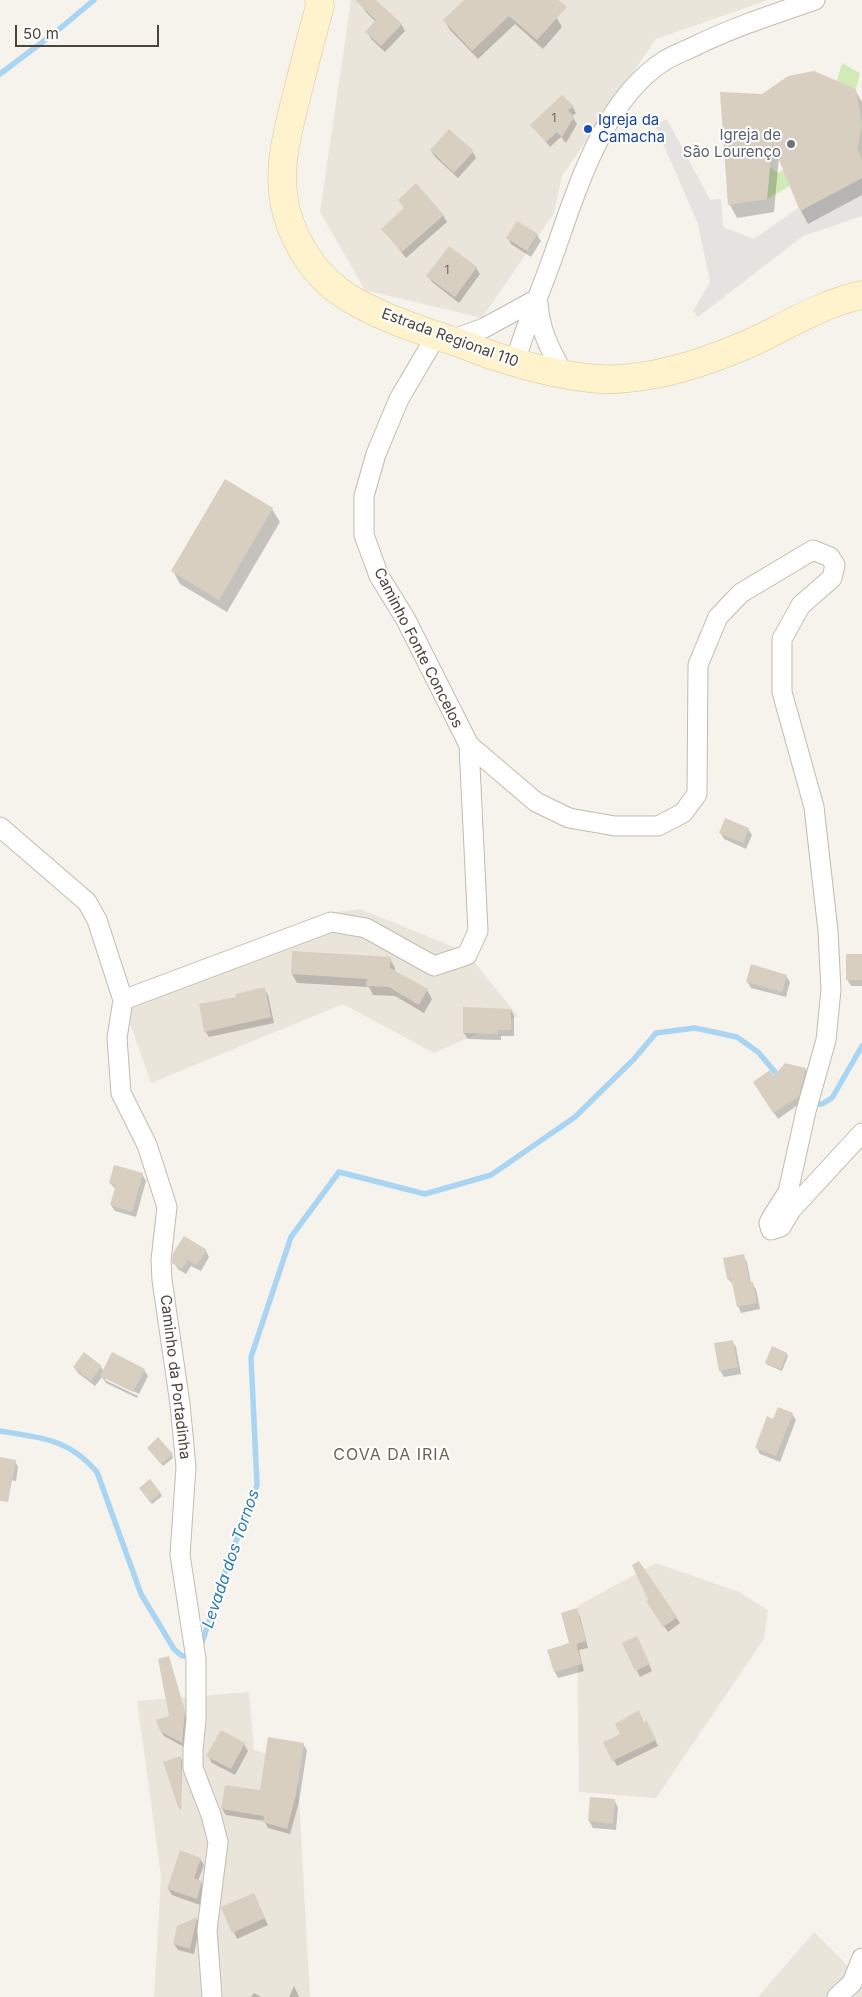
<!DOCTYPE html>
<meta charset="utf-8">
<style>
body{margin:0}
#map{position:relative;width:862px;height:1997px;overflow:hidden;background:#f6f3ec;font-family:Inter,sans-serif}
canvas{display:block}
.scale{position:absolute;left:15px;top:25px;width:144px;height:22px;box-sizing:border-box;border:2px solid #4b4439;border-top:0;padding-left:6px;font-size:15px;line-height:18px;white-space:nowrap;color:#4b4439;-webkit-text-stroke:4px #fff;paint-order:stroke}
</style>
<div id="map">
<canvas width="862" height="1997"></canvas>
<div class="scale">50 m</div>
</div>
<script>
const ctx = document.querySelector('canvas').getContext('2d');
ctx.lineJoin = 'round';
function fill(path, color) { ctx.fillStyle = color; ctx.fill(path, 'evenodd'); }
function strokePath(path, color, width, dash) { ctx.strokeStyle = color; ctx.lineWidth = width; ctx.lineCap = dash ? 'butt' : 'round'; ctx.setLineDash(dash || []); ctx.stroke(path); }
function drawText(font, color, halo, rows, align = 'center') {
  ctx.font = font + ' Inter,sans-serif'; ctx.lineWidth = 4; ctx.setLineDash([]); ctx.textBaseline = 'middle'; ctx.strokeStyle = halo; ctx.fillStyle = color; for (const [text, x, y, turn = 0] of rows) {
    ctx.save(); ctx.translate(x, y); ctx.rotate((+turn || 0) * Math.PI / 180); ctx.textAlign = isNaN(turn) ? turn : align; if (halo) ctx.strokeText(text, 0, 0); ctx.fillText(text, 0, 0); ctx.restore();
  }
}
fill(new Path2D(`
 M 351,0 L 768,0 L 656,39 L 562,176 L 554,213 L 482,318 L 365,290 L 320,212 Z
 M 360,909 L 466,952 L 518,1016 L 434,1053 L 343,1004 L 151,1083 L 121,998 L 324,914 Z
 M 656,1563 L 739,1592 L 768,1610 L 764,1639 L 656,1798 L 579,1792 L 577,1606 Z
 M 249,1692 L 254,1750 L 297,1763 L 310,1997 L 154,1997 L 161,1876 L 137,1701 Z
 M 814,1932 L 862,1980 L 862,1997 L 758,1997 Z`), '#eae5da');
fill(new Path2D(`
 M 842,63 L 860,73 L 856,89 L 837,81 Z
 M 804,157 L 787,178 L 790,186 L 767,199 L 770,167 L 778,173 Z`), '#d2eab5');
fill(new Path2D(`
 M 667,119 L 710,200 L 721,199 L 723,227 L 754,239 L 798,208 L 800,211 L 862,178 L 862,216 L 803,236 L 698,317 L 693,311 L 710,282 L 698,224 L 655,125 Z`), '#e5e3e0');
fill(new Path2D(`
 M 368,0 L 375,0 L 401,24 L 405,31 L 385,52 L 371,39 L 367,32 L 376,22 L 366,12 L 362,6 Z
 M 466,0 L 540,0 L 557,18 L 562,27 L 543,49 L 515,24 L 478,59 L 450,30 L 444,20 Z
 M 855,90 L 862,102 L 862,195 L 808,224 L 801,211 L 779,156 L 774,212 L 737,218 L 730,205 L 763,95 Z
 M 573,107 L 576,113 L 572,116 L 577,124 L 566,143 L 561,137 L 550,147 L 532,125 Z
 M 431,151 L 473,152 L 476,158 L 458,178 L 435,157 Z
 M 399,200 L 443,215 L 447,222 L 406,258 L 383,229 L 405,209 Z
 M 537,235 L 541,241 L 531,257 L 511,244 L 508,238 Z
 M 476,268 L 480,274 L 459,303 L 432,282 L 428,276 Z
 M 225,481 L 272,509 L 280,522 L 227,612 L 180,584 L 173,571 Z
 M 748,829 L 752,835 L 746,849 L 724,839 L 720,832 Z
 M 862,955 L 862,986 L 851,986 L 847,979 Z
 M 390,959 L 395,968 L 395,972 L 427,990 L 432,999 L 424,1013 L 395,996 L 373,995 L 369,987 L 297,983 L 292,974 Z
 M 786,976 L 790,982 L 786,997 L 751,988 L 747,981 Z
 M 264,989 L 268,995 L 274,1023 L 209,1037 L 205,1031 L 237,998 Z
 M 511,1010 L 514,1016 L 514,1036 L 501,1036 L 501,1040 L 468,1039 L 464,1033 Z
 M 806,1069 L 809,1076 L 802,1102 L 778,1119 L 758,1089 L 774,1078 Z
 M 142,1174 L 146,1181 L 136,1217 L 115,1211 L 111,1205 L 116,1190 L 110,1183 Z
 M 206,1251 L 209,1257 L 201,1271 L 191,1266 L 186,1274 L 178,1269 L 174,1263 Z
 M 743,1255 L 747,1262 L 751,1283 L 756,1289 L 760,1309 L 741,1313 L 738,1306 L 734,1285 L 728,1279 Z
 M 732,1341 L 736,1347 L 741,1374 L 724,1377 L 720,1370 Z
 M 787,1354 L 788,1356 L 782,1371 L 768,1365 L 766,1363 Z
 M 74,1367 L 101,1367 L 104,1372 L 144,1370 L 148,1376 L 139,1394 L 105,1377 L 105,1380 L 138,1396 L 137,1398 L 106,1383 L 102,1377 L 95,1386 L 78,1373 Z
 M 792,1414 L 796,1420 L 780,1462 L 760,1454 L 757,1448 Z
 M 150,1450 L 172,1455 L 173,1458 L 163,1466 Z
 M 0,1458 L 15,1461 L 18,1467 L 16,1481 L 0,1478 Z
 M 142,1491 L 160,1493 L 162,1496 L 152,1504 Z
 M 639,1562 L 680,1623 L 668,1632 L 651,1607 Z
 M 576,1610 L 580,1616 L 588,1648 L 579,1650 L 584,1671 L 558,1678 L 555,1672 L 571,1644 Z
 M 624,1644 L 640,1644 L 652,1671 L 640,1677 Z
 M 169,1658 L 186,1716 L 184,1747 L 164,1736 L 161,1731 L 171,1717 Z
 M 639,1711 L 644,1724 L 650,1728 L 658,1746 L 617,1766 L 605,1743 L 622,1734 Z
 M 244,1744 L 248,1751 L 235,1775 L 212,1763 L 208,1756 Z
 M 303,1744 L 307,1750 L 299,1802 L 290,1834 L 268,1828 L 264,1821 L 226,1815 L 222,1809 L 261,1792 Z
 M 180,1758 L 182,1760 L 181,1810 L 179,1807 Z
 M 614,1800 L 618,1807 L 616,1830 L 593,1828 L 589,1821 Z
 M 200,1859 L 204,1865 L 198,1881 L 201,1882 L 205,1889 L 200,1905 L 172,1895 L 168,1889 Z
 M 256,1899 L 268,1925 L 237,1939 L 223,1908 Z
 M 197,1919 L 200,1925 L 194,1954 L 178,1950 L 174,1944 L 178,1927 Z
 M 294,1986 L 296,1990 L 299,1997 L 289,1997 Z
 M 254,1993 L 261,1997 L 251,1997 Z`), '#0003');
strokePath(new Path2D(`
 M 0,74 L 57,31 L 94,0
 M 816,1104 L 822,1104 L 832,1098 L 862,1046
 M 0,1431 C 41,1438 68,1438 97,1472 L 141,1594 L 174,1649 L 182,1656 L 188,1656
 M 201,1646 L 229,1560 L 257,1485 L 251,1357 L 291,1237 L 339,1172 L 425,1194 L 491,1175 L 575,1117 L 634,1059 L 656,1033 L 695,1028 L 737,1037 L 758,1052 L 781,1079`), '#a9d4f2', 5.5);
fill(new Path2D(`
 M 355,0 L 376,0 L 402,24 L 381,46 L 365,32 L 376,20 Z
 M 464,0 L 558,0 L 567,7 L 537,40 L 509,16 L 472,51 L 443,20 Z
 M 814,71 L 856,89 L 862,126 L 857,149 L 862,160 L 862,178 L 800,211 L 772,143 L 767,199 L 728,205 L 720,92 L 762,94 L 788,76 Z
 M 562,95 L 574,106 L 568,110 L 574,117 L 562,137 L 557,132 L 546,142 L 530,125 Z
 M 449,129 L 474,151 L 454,173 L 430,150 Z
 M 416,183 L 444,215 L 402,252 L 381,229 L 404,208 L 398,200 Z
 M 517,221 L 538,234 L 527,251 L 506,238 Z
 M 449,246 L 477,267 L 455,297 L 426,276 Z
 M 225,479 L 273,508 L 219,600 L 171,571 Z
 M 725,818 L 749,828 L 743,843 L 719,833 Z
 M 292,951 L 391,957 L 390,968 L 428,989 L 419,1005 L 389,987 L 366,986 L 367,979 L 291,974 Z
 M 846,954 L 862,954 L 862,980 L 846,980 Z
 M 751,964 L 787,975 L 782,992 L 746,982 Z
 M 265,987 L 271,1017 L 204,1032 L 199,1004 L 236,997 L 235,994 Z
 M 463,1007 L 511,1009 L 511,1030 L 498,1030 L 498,1034 L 463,1033 Z
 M 785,1063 L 806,1068 L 799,1096 L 773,1113 L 753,1082 L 770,1070 L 774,1076 Z
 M 114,1165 L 143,1173 L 132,1212 L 110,1205 L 116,1185 L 109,1183 Z
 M 184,1236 L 207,1250 L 197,1265 L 188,1260 L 182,1269 L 172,1263 L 172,1260 L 173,1253 Z
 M 744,1254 L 750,1282 L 753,1282 L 757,1303 L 737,1307 L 731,1278 L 727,1279 L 723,1258 Z
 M 733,1340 L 738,1367 L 719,1371 L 714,1343 Z
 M 772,1346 L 787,1353 L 781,1369 L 765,1363 Z
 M 84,1352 L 102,1366 L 91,1381 L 73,1367 Z
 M 112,1352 L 145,1369 L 133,1392 L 100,1376 Z
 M 778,1407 L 793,1413 L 776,1456 L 755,1448 L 767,1416 L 773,1419 Z
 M 158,1437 L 173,1454 L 161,1464 L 147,1448 Z
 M 0,1457 L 16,1460 L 8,1502 L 0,1501 Z
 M 150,1479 L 161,1493 L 150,1502 L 139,1488 Z
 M 639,1561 L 677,1617 L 663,1627 L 646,1601 L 648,1600 L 632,1565 Z
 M 577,1608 L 586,1641 L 576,1644 L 582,1664 L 554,1672 L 547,1650 L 569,1643 L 561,1613 Z
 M 637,1636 L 650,1664 L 635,1671 L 622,1643 Z
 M 169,1656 L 185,1711 L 182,1743 L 160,1731 L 156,1720 L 169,1716 L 158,1659 Z
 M 639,1710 L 643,1723 L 647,1721 L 656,1740 L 612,1761 L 603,1742 L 620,1734 L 615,1724 Z
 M 221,1730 L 245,1743 L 231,1769 L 206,1756 Z
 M 268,1737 L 304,1743 L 296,1795 L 287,1829 L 263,1822 L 264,1816 L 221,1809 L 225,1785 L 260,1790 Z
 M 181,1756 L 181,1807 L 178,1807 L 163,1762 Z
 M 590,1797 L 615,1799 L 613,1824 L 588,1821 Z
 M 180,1850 L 201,1858 L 194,1878 L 202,1881 L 197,1899 L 167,1889 Z
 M 254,1893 L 265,1918 L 232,1933 L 221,1907 Z
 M 197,1917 L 190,1949 L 173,1944 L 177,1926 Z`), '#d8cfc1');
const street = new Path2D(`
 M 538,303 C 540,332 550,348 563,374
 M 451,340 L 484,328 L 537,299
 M 515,362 C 525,328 539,295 551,262 C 575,196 601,101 664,61 C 673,55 685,51 695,46 C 734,27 774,14 815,0
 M 469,745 L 536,802 L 569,818 L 615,826 L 658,826 L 683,813 L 697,794 L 698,665 L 718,617 L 741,593 L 813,550 L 830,557 L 835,565 L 832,578 L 801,605 L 782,639 L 782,692 L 814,807 L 828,931 L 831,990 L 826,1040 L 806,1111 L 788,1192 L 772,1217 L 769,1223 L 771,1230 L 781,1227 L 791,1210 L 862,1133
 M 0,827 L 87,902 L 97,920 L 123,1000 L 117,1038 L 121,1093 L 147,1145 L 167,1207 L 161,1260 L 162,1280 L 180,1404 L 186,1467 L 180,1555 L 196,1659 L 196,1720 L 193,1750 L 193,1768 L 211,1815 L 218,1842 L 207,1930 L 212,1997
 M 123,1000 L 331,922 L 366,928 L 434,966 L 467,955 L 478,931 L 469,745 L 405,618 L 379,576 L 364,535 L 364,496 L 376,454 L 399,399 L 436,336
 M 837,1997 L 852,1983 L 862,1958`);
const secondary = new Path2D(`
 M 319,0 L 320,6 C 312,34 305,62 298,90 C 288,131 275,171 287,214 C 296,245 315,275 343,294 C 374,315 414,328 450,340 C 464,344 477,350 491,355 C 525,366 564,377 600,379 C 617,380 640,377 656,374 C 692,367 726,354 759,339 C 793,322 825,303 862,295`);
strokePath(street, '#c2bbae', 21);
strokePath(secondary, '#d6c79b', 29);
strokePath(street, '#fff', 19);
strokePath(secondary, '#fff3cd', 28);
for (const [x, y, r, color] of [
 [588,129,5,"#1a4fb4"],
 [791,144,5,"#6b7280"]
]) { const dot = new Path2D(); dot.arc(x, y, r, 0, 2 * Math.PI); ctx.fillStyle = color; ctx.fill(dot); strokePath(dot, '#fff', 2); }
drawText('12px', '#6e675b', null, [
 ["1",554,118],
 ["1",447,270]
]);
drawText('15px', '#164399', '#fff', [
 ["Igreja da",598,120],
 ["Camacha",598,137]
], 'left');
drawText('15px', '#5b616d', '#fff', [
 ["Igreja de",781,135],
 ["São Lourenço",781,152]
], 'right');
drawText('15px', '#4b4439', '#fff', [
 ["Estrada Regional 110",450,338,20],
 ["Caminho Fonte Concelos",418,648,63],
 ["Caminho da Portadinha",175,1377,83]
]);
ctx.letterSpacing = '1px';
drawText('16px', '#6e6250', '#fff', [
 ["COVA DA IRIA",392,1455]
]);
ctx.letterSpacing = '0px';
drawText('italic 16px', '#2e7ab2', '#fff', [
 ["Levada dos Tornos",231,1559,-71]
]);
</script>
